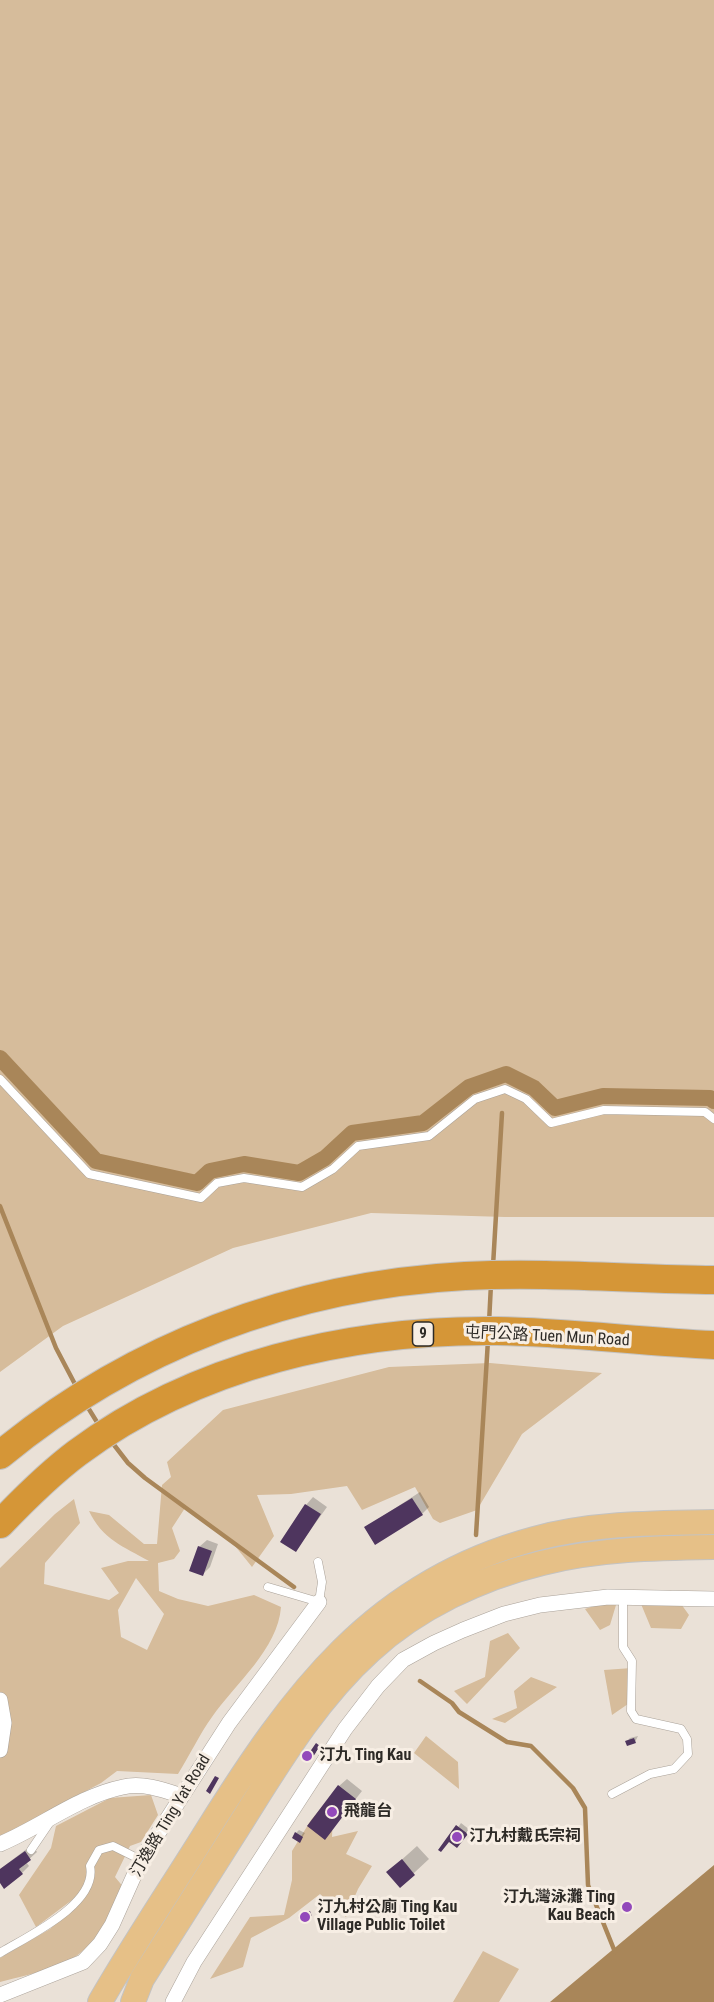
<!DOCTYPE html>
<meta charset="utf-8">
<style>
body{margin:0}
canvas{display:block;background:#eae1d7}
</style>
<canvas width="714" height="2002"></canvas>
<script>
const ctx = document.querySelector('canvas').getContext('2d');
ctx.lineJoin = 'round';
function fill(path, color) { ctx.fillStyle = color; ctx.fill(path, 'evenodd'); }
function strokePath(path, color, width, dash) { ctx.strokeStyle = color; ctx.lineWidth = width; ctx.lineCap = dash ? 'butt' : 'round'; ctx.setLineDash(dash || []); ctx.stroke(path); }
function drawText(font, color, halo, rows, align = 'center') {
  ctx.font = font + ' "Roboto Condensed","Noto Sans TC",sans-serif'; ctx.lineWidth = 6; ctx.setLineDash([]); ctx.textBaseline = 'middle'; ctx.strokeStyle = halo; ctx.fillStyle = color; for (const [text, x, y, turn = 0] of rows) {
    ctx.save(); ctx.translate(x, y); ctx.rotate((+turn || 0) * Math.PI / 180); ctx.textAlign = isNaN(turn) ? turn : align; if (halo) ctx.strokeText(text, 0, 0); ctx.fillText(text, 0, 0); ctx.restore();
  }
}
fill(new Path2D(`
 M 0,0 L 714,0 L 714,1217 L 505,1217 L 371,1213 L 233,1248 L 63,1326 L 0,1372 Z
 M 490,1363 L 602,1373 L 522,1434 L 477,1510 L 440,1523 L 433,1519 L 415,1487 L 362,1510 L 347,1486 L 291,1494 L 257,1495 L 274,1536 L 252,1567 L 227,1536 L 185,1508 L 172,1528 L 180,1551 L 174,1559 L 158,1563 L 159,1591 L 178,1599 L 208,1606 L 254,1595 L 281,1607 C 278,1649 235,1684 212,1717 C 199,1735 190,1755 178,1774 L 117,1771 L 101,1783 L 0,1837 L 0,1568 L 55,1514 L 74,1499 L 80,1523 L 45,1563 L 44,1584 L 109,1600 L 119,1593 L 101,1568 L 128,1561 L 149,1561 C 124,1547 102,1539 89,1511 L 109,1515 L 144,1544 L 157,1544 L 162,1485 L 171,1477 L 167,1462 L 223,1410 L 389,1367 ZM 136,1578 L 164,1614 L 147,1650 L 121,1637 L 118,1610 Z
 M 650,1590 L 671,1590 L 689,1615 L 681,1629 L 651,1628 L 641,1604 Z
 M 600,1604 L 616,1605 L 610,1625 L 600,1630 L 585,1609 Z
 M 508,1633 L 520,1648 L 467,1704 L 454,1691 L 485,1677 L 490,1641 Z
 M 632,1668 L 628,1704 L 612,1715 L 604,1670 Z
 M 531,1677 L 557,1687 L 505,1723 L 492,1719 L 517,1708 L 514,1691 Z
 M 426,1736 L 458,1762 L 459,1789 L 414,1753 Z
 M 334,1793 L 332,1837 L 358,1831 L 346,1854 L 372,1866 L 358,1889 L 346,1917 L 320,1894 L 289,1918 L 251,1938 L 243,1967 L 210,1979 L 250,1917 L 284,1915 L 292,1880 L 292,1851 L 311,1820 Z
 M 151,1795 L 158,1815 L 141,1842 L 130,1846 L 115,1877 L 125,1889 C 87,1961 77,1963 0,1982 L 0,1958 L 50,1929 L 88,1893 L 76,1897 L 36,1927 L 19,1895 L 51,1848 L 56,1826 L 110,1798 Z
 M 483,1951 L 519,1969 L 499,2002 L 453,2002 Z`), '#d6bc9b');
fill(new Path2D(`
 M 714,1865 L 714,2002 L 550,2002 Z`), '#a98659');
fill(new Path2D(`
 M 420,1492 L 429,1507 L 422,1514 L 366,1527 Z
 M 313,1497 L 327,1507 L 296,1550 L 306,1505 Z
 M 207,1540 L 218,1544 L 210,1567 L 203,1574 L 199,1547 Z
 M 638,1736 L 635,1742 L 627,1741 L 630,1738 Z
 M 347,1779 L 362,1791 L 325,1838 L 339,1786 Z
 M 461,1823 L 470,1830 L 460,1843 L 449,1841 Z
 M 299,1830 L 305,1833 L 300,1841 L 296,1833 Z
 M 32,1845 L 37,1852 L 26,1862 L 29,1866 L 22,1873 L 0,1881 L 0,1869 Z
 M 417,1846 L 429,1859 L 400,1886 L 388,1872 Z`), '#0003');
strokePath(new Path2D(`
 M 0,1206 L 56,1348 L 77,1388
 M 493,1266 L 502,1113
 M 489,1323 L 491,1284
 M 87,1406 L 100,1427
 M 111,1441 L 128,1463 L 145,1478 L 294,1587
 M 476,1535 L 488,1340
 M 420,1681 L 452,1703 L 459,1712 L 507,1742 L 531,1746 L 573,1788 L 585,1808 L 588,1885 L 615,1952`), '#a98659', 4.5);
strokePath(new Path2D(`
 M 0,1058 L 96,1161 L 197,1183 L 210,1171 L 244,1164 L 299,1173 L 325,1158 L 352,1133 L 423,1123 L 469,1087 L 506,1074 L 534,1088 L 555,1108 L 603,1096 L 710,1098 L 714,1101`), '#a98659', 16);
fill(new Path2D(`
 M 412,1498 L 423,1515 L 375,1545 L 364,1527 Z
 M 305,1504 L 321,1514 L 296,1552 L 280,1542 Z
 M 198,1546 L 212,1551 L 203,1576 L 189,1571 Z
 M 634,1738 L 636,1743 L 627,1746 L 625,1741 Z
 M 316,1743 L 320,1746 L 311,1760 L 307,1756 Z
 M 215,1776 L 219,1778 L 210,1794 L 206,1791 Z
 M 338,1785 L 356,1799 L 325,1840 L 307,1826 Z
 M 456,1825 L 468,1834 L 457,1848 L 449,1842 L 441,1852 L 438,1850 Z
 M 295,1832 L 303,1837 L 300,1843 L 292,1838 Z
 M 25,1851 L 31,1860 L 19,1869 L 23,1874 L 4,1889 L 0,1883 L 0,1869 Z
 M 402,1859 L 415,1875 L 400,1888 L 386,1872 Z
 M 310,1911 L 312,1916 L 301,1922 L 298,1917 Z`), '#4e355e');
const lane = new Path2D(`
 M 0,1079 L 89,1174 L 201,1198 L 217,1183 L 244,1178 L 302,1187 L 333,1169 L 358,1146 L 429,1136 L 475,1099 L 505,1089 L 526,1099 L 551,1123 L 604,1110 L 705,1112 L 714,1119
 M 268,1587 L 319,1602 L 322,1582 L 318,1562
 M 612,1794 L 650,1774 L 674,1769 L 688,1754 L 687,1739 L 681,1729 L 636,1719 L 631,1711 L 632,1661 L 623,1647 L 623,1597
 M 31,1850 L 50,1822
 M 0,1953 C 28,1936 98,1904 90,1866 L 99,1850 L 113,1846 L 141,1860`);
const street = new Path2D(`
 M 0,1700 L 4,1723 L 0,1750
 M 0,1844 C 41,1827 79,1796 123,1787 C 142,1782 164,1790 182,1796
 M 0,1995 L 83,1962 L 100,1944 L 112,1925 L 141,1860 L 182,1796 L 229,1723 L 319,1602
 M 173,2002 L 194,1962 L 345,1729 L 378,1686 L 403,1660 L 434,1643 L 463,1630 L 504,1614 L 540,1605 L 608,1597 L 714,1599`);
const primary = new Path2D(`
 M 100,2002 C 134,1943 172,1887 208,1829 C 292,1695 373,1582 534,1539 C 592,1523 654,1523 714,1522
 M 133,2002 L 142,1979 C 176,1926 210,1872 244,1818 C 281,1759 318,1698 370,1651 C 417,1608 480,1578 542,1563 C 598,1549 656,1548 714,1547`);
const highway = new Path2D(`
 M 0,1455 C 132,1346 294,1285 465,1276 C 548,1272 631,1279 714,1280
 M 0,1524 C 24,1499 49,1474 77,1453 C 195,1365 351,1329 497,1331 C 569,1332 642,1342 714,1345`);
strokePath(lane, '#aaa299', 9);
strokePath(street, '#aaa299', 16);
strokePath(primary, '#c4c3c2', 26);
strokePath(highway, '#c4c3c2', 30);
strokePath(lane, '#fff', 8);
strokePath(street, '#fff', 15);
strokePath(primary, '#e6c087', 24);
strokePath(highway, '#d59637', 28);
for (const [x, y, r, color] of [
 [307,1756,6,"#9349bb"],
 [332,1812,6,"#9349bb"],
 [457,1837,6,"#9349bb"],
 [627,1907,6,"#9349bb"],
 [305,1917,6,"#9349bb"]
]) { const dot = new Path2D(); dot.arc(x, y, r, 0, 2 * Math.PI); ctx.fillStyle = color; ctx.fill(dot); strokePath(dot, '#f7eee4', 2); }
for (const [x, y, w] of [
 [423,1334,21]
]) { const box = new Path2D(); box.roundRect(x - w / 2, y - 12, w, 24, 4.5); ctx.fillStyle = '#f7eee4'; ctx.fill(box); strokePath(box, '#2d2a26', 1.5); }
drawText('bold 15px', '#2d2a26', null, [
 ["9",423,1334]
]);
drawText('16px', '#2d2a26', '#f7eee4', [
 ["屯門公路 Tuen Mun Road",547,1337,3],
 ["汀逸路 Ting Yat Road",171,1816,-59]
]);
drawText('bold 16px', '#2d2a26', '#f7eee4', [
 ["汀九 Ting Kau",319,1756],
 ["飛龍台",344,1812],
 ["汀九村戴氏宗祠",469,1837],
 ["汀九灣泳灘 Ting",615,1898,"right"],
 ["Kau Beach",615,1916,"right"],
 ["汀九村公廁 Ting Kau",317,1908],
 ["Village Public Toilet",317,1926]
], 'left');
</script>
